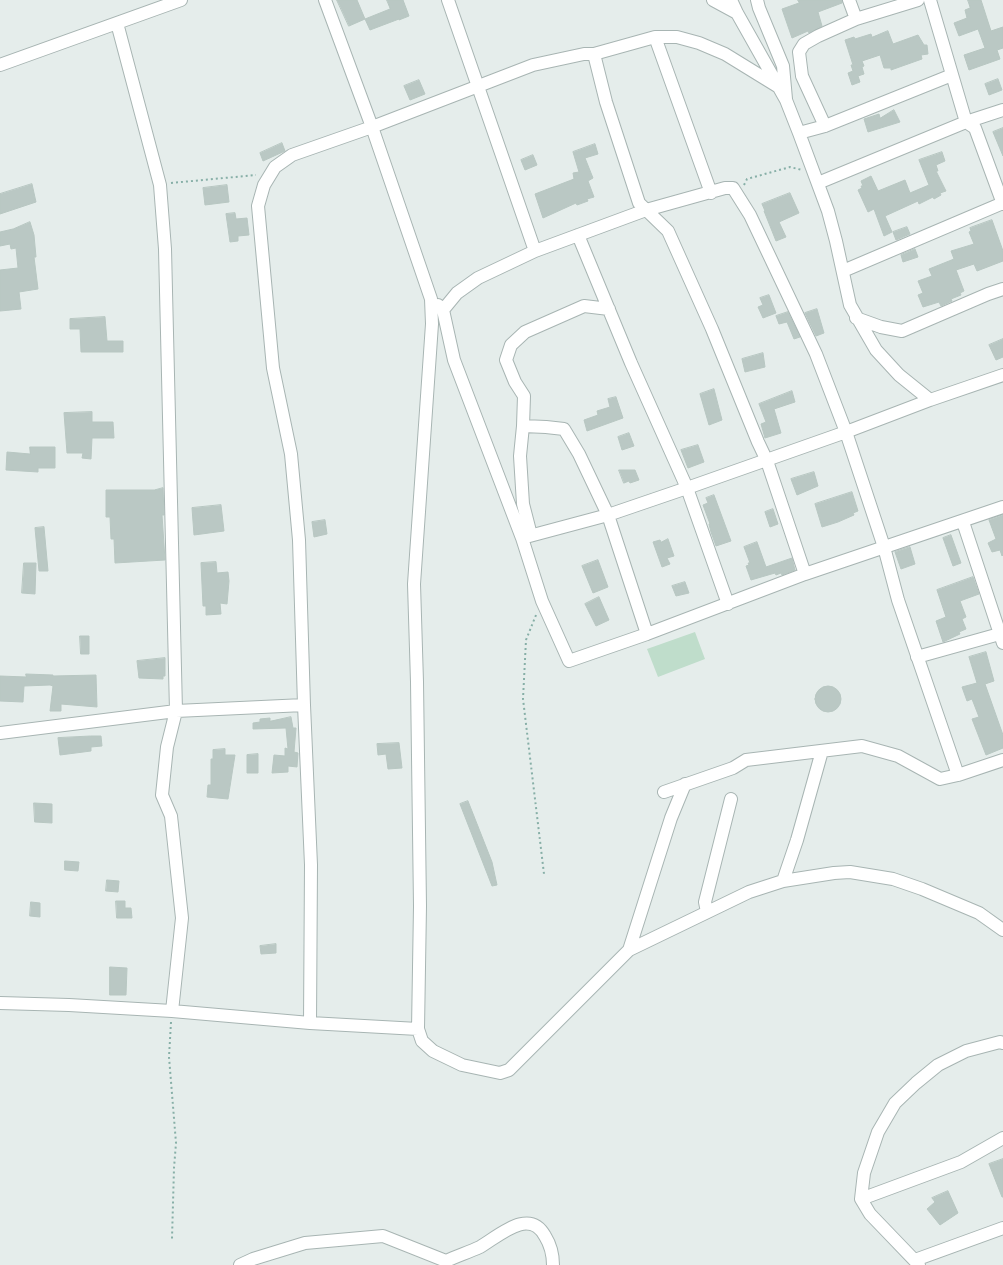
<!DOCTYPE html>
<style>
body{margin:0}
canvas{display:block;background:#e5edeb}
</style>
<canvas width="1003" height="1265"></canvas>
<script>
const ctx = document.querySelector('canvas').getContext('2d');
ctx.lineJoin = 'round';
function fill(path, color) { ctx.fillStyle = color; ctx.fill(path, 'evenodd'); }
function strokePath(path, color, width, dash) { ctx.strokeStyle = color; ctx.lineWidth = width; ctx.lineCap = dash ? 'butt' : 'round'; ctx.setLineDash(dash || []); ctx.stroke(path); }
fill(new Path2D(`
 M 695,632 L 705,659 L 658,677 L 647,649 Z`), '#bfddcb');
const building = new Path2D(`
 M 337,0 L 357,0 L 365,19 L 349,26 Z
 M 387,0 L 403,0 L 409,16 L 399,20 L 399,19 L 370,30 L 365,19 L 390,9 Z
 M 798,0 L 842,0 L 842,3 L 818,12 L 822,26 L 809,33 L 808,31 L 792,38 L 782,9 L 799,3 Z
 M 968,0 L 981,0 L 991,31 L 1003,27 L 1003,48 L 997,50 L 1000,59 L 969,70 L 964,55 L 985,48 L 978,29 L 959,36 L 954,23 L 967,18 L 965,10 L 970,8 Z
 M 888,31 L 893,44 L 918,35 L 924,45 L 927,45 L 928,54 L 921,55 L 922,59 L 891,70 L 891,68 L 884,68 L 880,55 L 862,61 L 864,66 L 862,67 L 864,74 L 858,76 L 860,82 L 852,85 L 848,73 L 853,71 L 851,65 L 853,65 L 845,40 L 854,37 L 855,39 L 871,34 L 872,37 Z
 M 998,79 L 1002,90 L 989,95 L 985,84 Z
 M 419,80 L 425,94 L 410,100 L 404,86 Z
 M 894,110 L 900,122 L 868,132 L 864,119 L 879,114 L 880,118 Z
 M 1003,128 L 1003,156 L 993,132 Z
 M 282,143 L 285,151 L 263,161 L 260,153 Z
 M 595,144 L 598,154 L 585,158 L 593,178 L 588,181 L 594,197 L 587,199 L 588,201 L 577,205 L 576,203 L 543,218 L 535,194 L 574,179 L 573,173 L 579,172 L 573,152 Z
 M 942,152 L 945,161 L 936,165 L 938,171 L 936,171 L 946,191 L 940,193 L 941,195 L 934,199 L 933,197 L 919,204 L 918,201 L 885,216 L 892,232 L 884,236 L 874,209 L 868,212 L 858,190 L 862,188 L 861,186 L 863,186 L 861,181 L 871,176 L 878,191 L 905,180 L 910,193 L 929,185 L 919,160 Z
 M 533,155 L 537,165 L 525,170 L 521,160 Z
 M 32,184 L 36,202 L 0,214 L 0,194 Z
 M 227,185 L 229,202 L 205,205 L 203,188 Z
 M 790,193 L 799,213 L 779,222 L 786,237 L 776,241 L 764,211 L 765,211 L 762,204 Z
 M 235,213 L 236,219 L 247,218 L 249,235 L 238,236 L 238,241 L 230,242 L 226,214 Z
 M 992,220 L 1003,251 L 1003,261 L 977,271 L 974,264 L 956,270 L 964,291 L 960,293 L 961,295 L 951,299 L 952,301 L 941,306 L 939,302 L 923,307 L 918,295 L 923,293 L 918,281 L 932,276 L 929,269 L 954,259 L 951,251 L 974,244 L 969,232 L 971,231 L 970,228 Z
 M 30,222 L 34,235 L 36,257 L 34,257 L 38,289 L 19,292 L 21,309 L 0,311 L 0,270 L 18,268 L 16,248 L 11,249 L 10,244 L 0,246 L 0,232 L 13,229 Z
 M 907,227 L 910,234 L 896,240 L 893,232 Z
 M 915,249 L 918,257 L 903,262 L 901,255 Z
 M 769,295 L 776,313 L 763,318 L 758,307 L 763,305 L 760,298 Z
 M 817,309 L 824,333 L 816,336 L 805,313 Z
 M 788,312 L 800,337 L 794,339 L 787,322 L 779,324 L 776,316 Z
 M 105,317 L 107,341 L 123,341 L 123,352 L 81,352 L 80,329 L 70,329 L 70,319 Z
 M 1003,339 L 1003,357 L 996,360 L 989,345 Z
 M 763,353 L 765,367 L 745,372 L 742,359 Z
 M 714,389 L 722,420 L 709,425 L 700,394 Z
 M 792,391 L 795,402 L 774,409 L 781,433 L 765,438 L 761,424 L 766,422 L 759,404 Z
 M 616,397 L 623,418 L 587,431 L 584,420 L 598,415 L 597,411 L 610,407 L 608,399 Z
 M 92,412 L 92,422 L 113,422 L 114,438 L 92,438 L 91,459 L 82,458 L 83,453 L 67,453 L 64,413 Z
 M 629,433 L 634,446 L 622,450 L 618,437 Z
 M 698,445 L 704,462 L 688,468 L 681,450 Z
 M 30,447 L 55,447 L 55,468 L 38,468 L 38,472 L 6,470 L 7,452 L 30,454 Z
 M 619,470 L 635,470 L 639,480 L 630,483 L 629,481 L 624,483 Z
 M 814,472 L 818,486 L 797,495 L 791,479 Z
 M 163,488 L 164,515 L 162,515 L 165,560 L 115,563 L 114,539 L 111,539 L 110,517 L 106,517 L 106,490 L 154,490 Z
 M 852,492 L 858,511 L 853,513 L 854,515 L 838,522 L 822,527 L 815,504 Z
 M 714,495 L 731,541 L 716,546 L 711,532 L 709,524 L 710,524 L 703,505 L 708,503 L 706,498 Z
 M 221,505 L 224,531 L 194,535 L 192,508 Z
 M 773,509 L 778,524 L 770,527 L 765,512 Z
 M 1003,515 L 1003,555 L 1002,556 L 1000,550 L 992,552 L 988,543 L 996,539 L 989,520 Z
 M 325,520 L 327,534 L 314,537 L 312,522 Z
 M 44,527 L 48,571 L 39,571 L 35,528 Z
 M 951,535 L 961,563 L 953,566 L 943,538 Z
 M 668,539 L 674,556 L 667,558 L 670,564 L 662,567 L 653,542 L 660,540 L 661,542 Z
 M 757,542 L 766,567 L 792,558 L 795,570 L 782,575 L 781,573 L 776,575 L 775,573 L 751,580 L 746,566 L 749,565 L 748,563 L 750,563 L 744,547 Z
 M 910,547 L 915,564 L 901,569 L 895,552 Z
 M 598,560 L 608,587 L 593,593 L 582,566 Z
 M 216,562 L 217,573 L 228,572 L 229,581 L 227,604 L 220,603 L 221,614 L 206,615 L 206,606 L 203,606 L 201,563 Z
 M 24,563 L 36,563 L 35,594 L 22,593 Z
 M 973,577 L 979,594 L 960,601 L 966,617 L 962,619 L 966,629 L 959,632 L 960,634 L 943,642 L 936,621 L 946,617 L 937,590 Z
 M 685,582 L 689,593 L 676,596 L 672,586 Z
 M 599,597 L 609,620 L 596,626 L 585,604 Z
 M 80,636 L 89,636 L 89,654 L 81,654 Z
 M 986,652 L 994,681 L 985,684 L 1003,735 L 1003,748 L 986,755 L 972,719 L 979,717 L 972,699 L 967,701 L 962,687 L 977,683 L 969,657 Z
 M 165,658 L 165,676 L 163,676 L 163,679 L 139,678 L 137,661 Z
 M 26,674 L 53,675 L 53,676 L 96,675 L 97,707 L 61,704 L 61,711 L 50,711 L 53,686 L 50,685 L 24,686 L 23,702 L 0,701 L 0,676 L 26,677 Z
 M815 699a13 13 0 1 1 26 0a13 13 0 1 1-26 0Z
 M 291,717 L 293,728 L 296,728 L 294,752 L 298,753 L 297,767 L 288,766 L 288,772 L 272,773 L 274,755 L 285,756 L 285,748 L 288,749 L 286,728 L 253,729 L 253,723 L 260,722 L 260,719 L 270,718 L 270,721 Z
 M 91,736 L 101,736 L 102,746 L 91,747 L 91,751 L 60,755 L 58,738 Z
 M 399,743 L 402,768 L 388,769 L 386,754 L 378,755 L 377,744 Z
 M 225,749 L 225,755 L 235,755 L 228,799 L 207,797 L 208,785 L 211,785 L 211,759 L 213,759 L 213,750 Z
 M 258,754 L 258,773 L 247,773 L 247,755 Z
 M 468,801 L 492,862 L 497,885 L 492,886 L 460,804 Z
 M 34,803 L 52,804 L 52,823 L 35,822 Z
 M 65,861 L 79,862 L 78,871 L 65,870 Z
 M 107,880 L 119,881 L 118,892 L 106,891 Z
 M 116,901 L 125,901 L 125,908 L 131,908 L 132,918 L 117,918 Z
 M 31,902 L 40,903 L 40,917 L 30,916 Z
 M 276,944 L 276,953 L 261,954 L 260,946 Z
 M 110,967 L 127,968 L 126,995 L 110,995 Z
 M 1003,1159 L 1003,1197 L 1002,1197 L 989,1164 Z
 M 948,1191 L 958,1213 L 940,1225 L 927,1209 L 935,1202 L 932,1198 Z`);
fill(building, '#bac8c4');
strokePath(building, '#b8c7c2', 1);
const minor = new Path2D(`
 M 325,0 L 372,127 L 431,299 L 432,324 L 414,584 L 417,682 L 420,906 L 418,1029 L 422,1041 L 433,1051 L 462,1065 L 500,1073 L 509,1070 L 629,950 L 749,892 L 783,881 L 834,873 L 850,872 L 893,879 L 922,889 L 979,913 L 1003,930
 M 448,0 L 535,251
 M 713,0 L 737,13
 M 731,0 L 737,13 L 786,100 L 799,133 L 828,211 L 836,241 L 850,305 L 876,350 L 899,375 L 930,400
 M 757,0 L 759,8 L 783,66 L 786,99
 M 849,0 L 856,19
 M 930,0 L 966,122 L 975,128 L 1003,204
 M 117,23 L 160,185 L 165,249 L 176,711 L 167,747 L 162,795 L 171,816 L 182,918 L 172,1011
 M 655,37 L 711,193
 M 594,54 L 606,102 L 639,203 L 668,231 L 712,329 L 758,442 L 767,461 L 805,574
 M 0,65 L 181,0
 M 825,126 L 802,76 L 799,52 L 804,44 L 818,36 L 856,19 L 918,0
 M 799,133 L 825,126 L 952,75
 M 818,183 L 966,122 L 1003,110
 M 578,235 L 631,363 L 687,488 L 728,604
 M 843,271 L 1003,203
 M 438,305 L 443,310 L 454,360 L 522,538 L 542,601 L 569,661 L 647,634 L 805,574 L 1003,507
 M 443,310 L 457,293 L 478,278 L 535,251 L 646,210 L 725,188 L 733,188 L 750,215 L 816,354 L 846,432 L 884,547 L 898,600 L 958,775
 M 856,318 L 881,327 L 902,331 L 988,294 L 1003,289
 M 523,426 L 524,396 L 515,382 L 506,360 L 511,345 L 525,332 L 584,306 L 609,309
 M 963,522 L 1003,643
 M 531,535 L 523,504 L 520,456 L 523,426 L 546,427 L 564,429 L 579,454 L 608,515 L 647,634
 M 522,538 L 608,515 L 687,488 L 846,432 L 930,400 L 1003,375
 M 917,657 L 1003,633
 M 0,733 L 176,711 L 304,705
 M 664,792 L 733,768 L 746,760 L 862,746 L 898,756 L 940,779 L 958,775 L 1003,760
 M 783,881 L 797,840 L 822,751
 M 707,912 L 705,902 L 731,799
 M 629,950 L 671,818 L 685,784
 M 0,1003 L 69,1005 L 172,1011 L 310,1023 L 418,1029
 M 310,1023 L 311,865 L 304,705 L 299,540 L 291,454 L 273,368 L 258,206 L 264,185 L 275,167 L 292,155 L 372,127 L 533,65 L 584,54 L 594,54 L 655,37 L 677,37 L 699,43 L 725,54 L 777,86
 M 861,1199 L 961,1162 L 1003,1138
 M 915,1260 L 1003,1228
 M 240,1265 L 253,1259 L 305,1243 L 383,1236 L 446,1261 C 457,1256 469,1252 480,1247 C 499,1236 529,1207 545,1236 C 550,1244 553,1255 553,1265
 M 919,1265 L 870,1214 L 861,1199 L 864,1173 L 878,1132 L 895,1103 L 916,1083 L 938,1065 L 966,1051 L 1000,1042 L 1003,1043`);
strokePath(minor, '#a8b5b3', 14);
strokePath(new Path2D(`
 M 171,183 L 256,175
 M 744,185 L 747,179 L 790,167 L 802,170
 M 536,615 L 526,640 L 523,699 L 544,874
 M 171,1022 L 169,1057 L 176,1143 L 174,1168 L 172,1239`), '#87afa7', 2, [2, 3]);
strokePath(minor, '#fff', 12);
</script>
